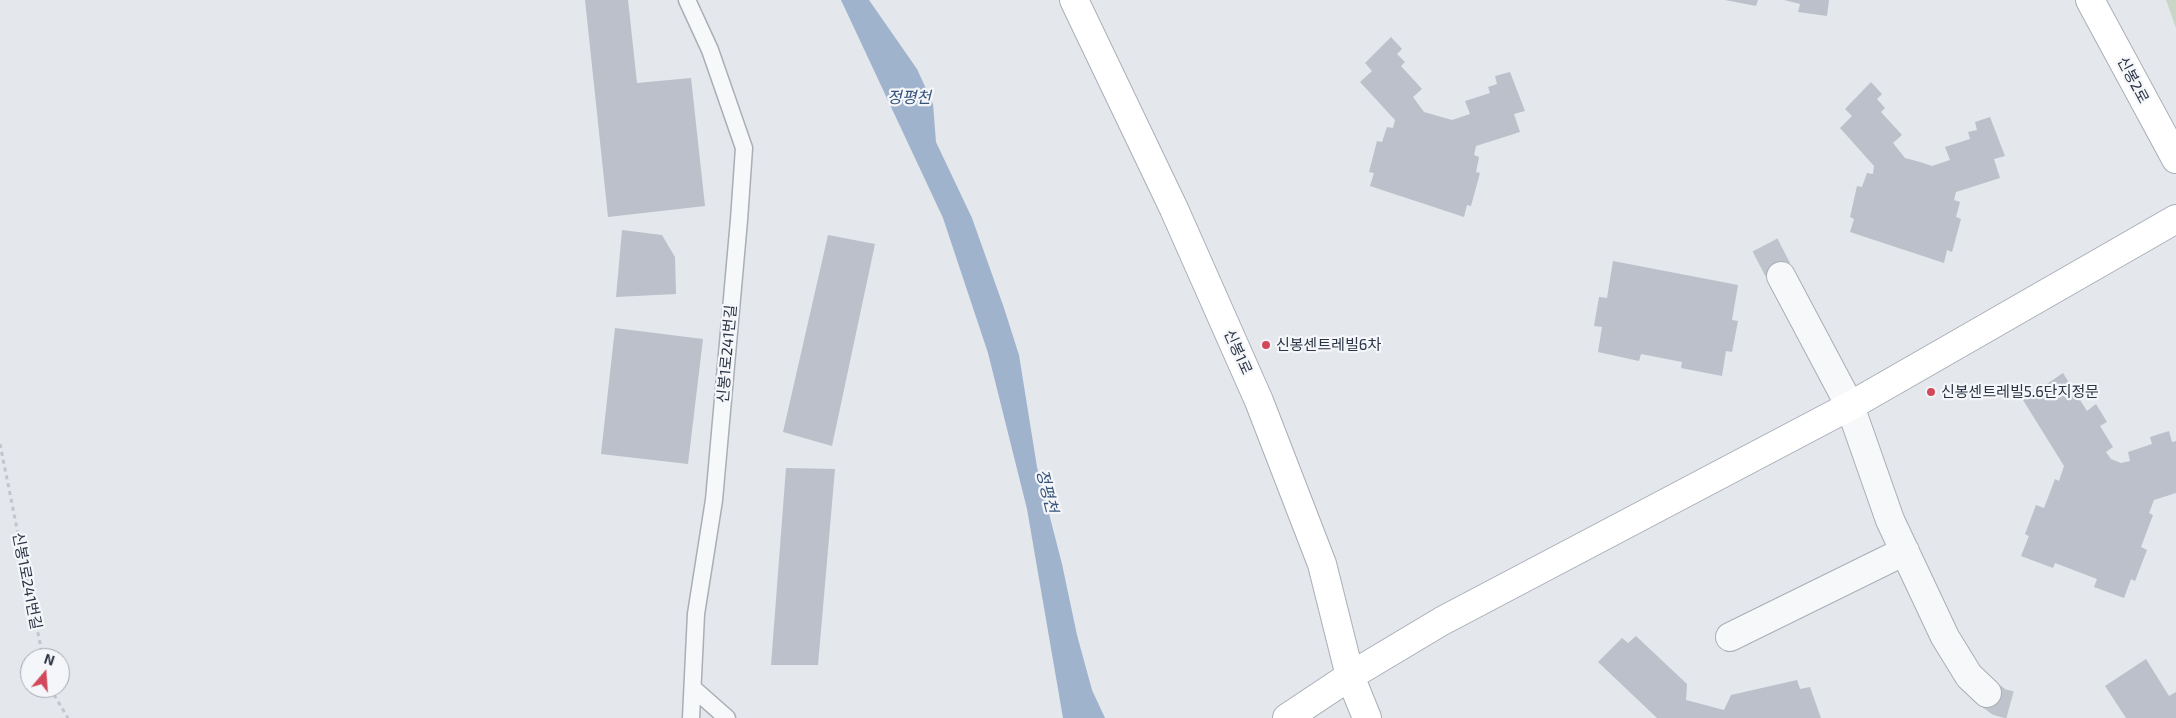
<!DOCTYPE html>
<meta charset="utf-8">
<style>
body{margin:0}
#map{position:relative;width:2176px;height:718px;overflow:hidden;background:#e4e7ec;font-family:"Exo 2",sans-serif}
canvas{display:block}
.north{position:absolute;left:20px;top:648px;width:50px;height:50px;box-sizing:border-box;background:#f4f6f9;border:1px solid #a4a8b1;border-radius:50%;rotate:18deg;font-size:14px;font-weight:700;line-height:20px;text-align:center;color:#2b3445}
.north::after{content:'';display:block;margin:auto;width:18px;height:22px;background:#d1495b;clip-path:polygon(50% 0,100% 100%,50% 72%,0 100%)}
</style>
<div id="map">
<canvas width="2176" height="718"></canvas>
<div class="north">N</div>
</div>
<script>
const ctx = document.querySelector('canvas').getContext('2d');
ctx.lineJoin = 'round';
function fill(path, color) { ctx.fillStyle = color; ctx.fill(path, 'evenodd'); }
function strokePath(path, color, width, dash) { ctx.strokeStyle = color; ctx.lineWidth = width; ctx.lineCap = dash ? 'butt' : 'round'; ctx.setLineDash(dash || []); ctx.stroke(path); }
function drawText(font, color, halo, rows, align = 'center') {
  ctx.font = font + ' "Exo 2","Noto Sans KR",sans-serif'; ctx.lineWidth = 4.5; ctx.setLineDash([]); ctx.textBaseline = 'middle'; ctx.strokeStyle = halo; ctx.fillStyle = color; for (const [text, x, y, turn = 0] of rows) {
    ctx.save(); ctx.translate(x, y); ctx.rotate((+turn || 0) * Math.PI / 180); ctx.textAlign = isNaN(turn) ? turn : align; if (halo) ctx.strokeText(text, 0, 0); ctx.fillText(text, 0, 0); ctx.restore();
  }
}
fill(new Path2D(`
 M 2166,0 L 2176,0 L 2176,28 Z`), '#c9d6c5');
fill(new Path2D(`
 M 841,0 L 869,0 L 917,69 L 933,104 L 936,142 L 972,218 L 1004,308 L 1019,355 L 1037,467 L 1062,564 L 1077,635 L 1092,690 L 1105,718 L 1063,718 L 1027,509 L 988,353 L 943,218 Z`), '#9fb4cc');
fill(new Path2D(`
 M 585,0 L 628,0 L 637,83 L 691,78 L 705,206 L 608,217 Z
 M 1725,0 L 1758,0 L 1756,6 Z
 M 1784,0 L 1829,0 L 1827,16 L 1798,12 L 1800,4 Z
 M 1391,37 L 1402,49 L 1397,54 L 1405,62 L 1401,66 L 1422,89 L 1413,97 L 1424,112 L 1452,120 L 1470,114 L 1465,101 L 1490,93 L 1488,87 L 1497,84 L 1495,76 L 1510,72 L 1525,111 L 1514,114 L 1520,132 L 1476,146 L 1474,155 L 1479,157 L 1476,172 L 1480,173 L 1471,206 L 1467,205 L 1464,217 L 1370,186 L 1374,173 L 1369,172 L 1377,141 L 1382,142 L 1387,127 L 1393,128 L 1395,120 L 1360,82 L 1372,71 L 1365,63 Z
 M 1871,82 L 1882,94 L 1877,99 L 1885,108 L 1881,112 L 1902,135 L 1893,143 L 1905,158 L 1920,162 L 1932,166 L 1950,160 L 1945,147 L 1970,139 L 1968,132 L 1977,130 L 1975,122 L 1990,117 L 2005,156 L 1994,159 L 2000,178 L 1956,192 L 1954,200 L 1960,202 L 1956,217 L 1961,219 L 1952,252 L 1947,250 L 1944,263 L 1850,232 L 1854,219 L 1850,217 L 1857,186 L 1862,187 L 1867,173 L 1873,174 L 1874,166 L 1840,128 L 1852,116 L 1845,109 Z
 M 622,230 L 662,235 L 675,257 L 676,294 L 616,297 Z
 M 828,235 L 875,244 L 832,446 L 783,432 Z
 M 1613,261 L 1738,285 L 1732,320 L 1738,321 L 1732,352 L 1726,351 L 1722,376 L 1681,368 L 1682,362 L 1641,354 L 1639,361 L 1598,352 L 1602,327 L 1594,326 L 1599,297 L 1607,298 Z
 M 615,328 L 703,339 L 688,464 L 601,454 Z
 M 2063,373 L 2087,411 L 2096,404 L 2107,422 L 2100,426 L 2113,447 L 2106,452 L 2111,459 L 2121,463 L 2130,461 L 2128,452 L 2152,444 L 2150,437 L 2169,431 L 2172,442 L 2176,441 L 2176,493 L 2154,500 L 2149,513 L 2153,515 L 2141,547 L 2147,550 L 2135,581 L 2131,579 L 2124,598 L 2094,587 L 2097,579 L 2055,563 L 2053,568 L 2021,556 L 2029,536 L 2025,534 L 2036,505 L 2044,508 L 2055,479 L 2059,481 L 2064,466 L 2023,400 Z
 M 786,468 L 835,469 L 818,665 L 771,665 Z
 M 1636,636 L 1687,684 L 1686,700 L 1724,710 L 1731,695 L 1797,680 L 1800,689 L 1810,687 L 1821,718 L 1657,718 L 1598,662 L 1622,638 L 1628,643 Z
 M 2146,659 L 2169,696 L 2176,692 L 2176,718 L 2126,718 L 2105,686 Z`), '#bbc0ca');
strokePath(new Path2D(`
 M 1765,245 L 1781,276
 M 1987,693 L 1999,702 L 2010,705`), '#bfc3cb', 28, [28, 14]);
const lane = new Path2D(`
 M 687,0 L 710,50 L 744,148 L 739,220 L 714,500 L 696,614 L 691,718
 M 693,688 L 727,718`);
const street = new Path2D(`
 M 1781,276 L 1850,406 L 1890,520 L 1945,637 L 1969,676 L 1987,693
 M 1730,637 L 1905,551`);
const secondary = new Path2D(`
 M 1074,0 L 1174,209 L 1259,401 L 1322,564 L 1350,676 L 1367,718
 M 2090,0 L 2176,159
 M 1287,718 L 1350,676 L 1442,621 L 1850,406 L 2176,219`);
strokePath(lane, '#a9aeb7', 19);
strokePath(street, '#a9aeb7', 30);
strokePath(secondary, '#a9aeb7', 30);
strokePath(new Path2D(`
 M 0,444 L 43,658
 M 50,688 L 68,718`), '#c2c5cb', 3, [4, 4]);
strokePath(lane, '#f7f8fa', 16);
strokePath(street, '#f7f8fa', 28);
strokePath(secondary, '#fff', 28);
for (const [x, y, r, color] of [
 [1266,345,5,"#d1495b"],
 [1931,392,5,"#d1495b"]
]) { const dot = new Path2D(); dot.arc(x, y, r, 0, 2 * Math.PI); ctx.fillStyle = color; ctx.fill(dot); strokePath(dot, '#f4f6f9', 2); }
drawText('15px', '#2b3445', '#f4f6f9', [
 ["신봉2로",2133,80,62],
 ["신봉1로",1238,352,66],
 ["신봉1로241번길",727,354,-85],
 ["신봉1로241번길",27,581,79]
]);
drawText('15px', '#2b3445', '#f4f6f9', [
 ["신봉센트레빌6차",1276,345],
 ["신봉센트레빌5.6단지정문",1941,392]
], 'left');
drawText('italic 16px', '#34527a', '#f4f6f9', [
 ["정평천",909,98],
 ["정평천",1047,491,76]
]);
</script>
